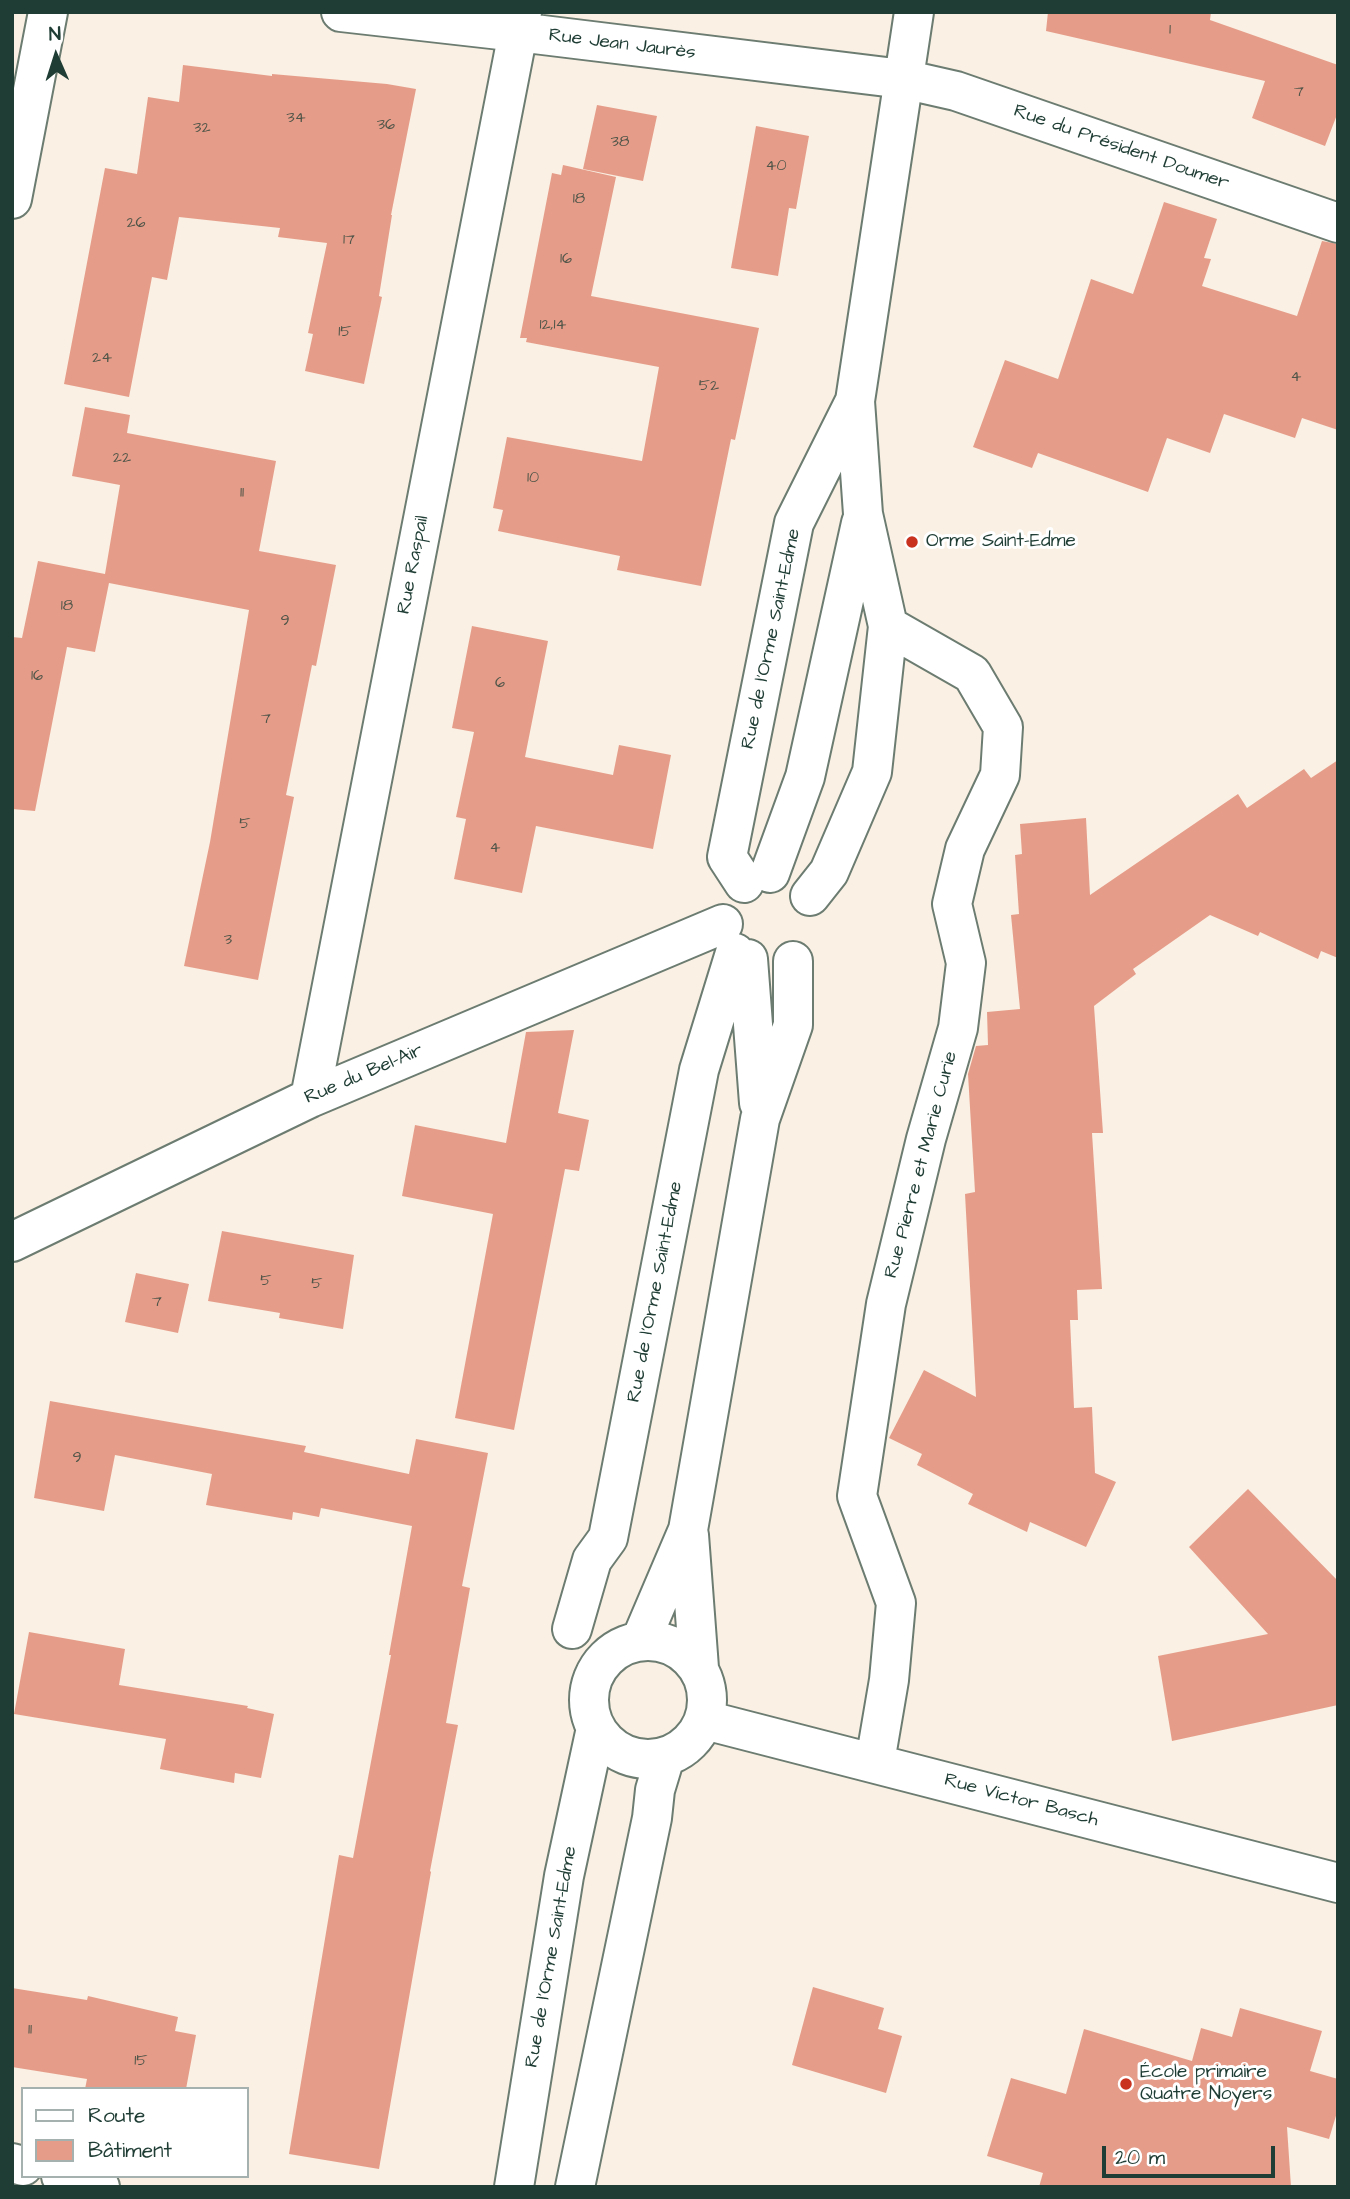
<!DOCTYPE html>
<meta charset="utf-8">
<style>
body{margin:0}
#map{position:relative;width:1350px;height:2199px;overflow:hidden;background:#faf0e3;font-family:"Architects Daughter",sans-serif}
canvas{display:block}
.frame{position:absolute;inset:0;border:14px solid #1f3d34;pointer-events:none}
.legend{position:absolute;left:21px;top:2087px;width:228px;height:91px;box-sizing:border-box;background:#fff;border:2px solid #a5b1ae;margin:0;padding:9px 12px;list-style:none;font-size:21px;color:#1f3d34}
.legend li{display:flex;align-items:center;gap:14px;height:35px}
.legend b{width:35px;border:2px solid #a5b1ae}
.north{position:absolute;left:21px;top:21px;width:70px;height:70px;-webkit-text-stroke:5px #fff;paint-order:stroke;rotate:357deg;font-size:19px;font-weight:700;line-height:28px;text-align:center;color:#1f3d34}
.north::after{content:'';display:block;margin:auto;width:24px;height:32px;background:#1f3d34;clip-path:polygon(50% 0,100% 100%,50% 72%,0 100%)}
.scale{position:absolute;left:1102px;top:2146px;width:173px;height:32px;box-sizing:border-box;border:4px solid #1f3d34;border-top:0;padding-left:9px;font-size:21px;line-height:24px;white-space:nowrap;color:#1f3d34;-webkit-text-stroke:5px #fff;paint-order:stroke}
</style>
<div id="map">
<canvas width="1350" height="2199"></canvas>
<div class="frame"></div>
<ul class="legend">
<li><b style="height:9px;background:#fff"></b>Route</li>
<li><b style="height:19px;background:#e59d89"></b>Bâtiment</li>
</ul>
<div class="north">N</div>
<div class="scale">20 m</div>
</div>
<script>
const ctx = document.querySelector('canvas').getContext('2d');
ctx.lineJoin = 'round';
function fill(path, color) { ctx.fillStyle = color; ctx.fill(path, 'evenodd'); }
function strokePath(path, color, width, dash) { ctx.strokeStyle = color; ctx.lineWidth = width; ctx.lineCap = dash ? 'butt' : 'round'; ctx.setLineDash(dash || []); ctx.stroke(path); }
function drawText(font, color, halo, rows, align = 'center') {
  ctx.font = font + ' "Architects Daughter",sans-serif'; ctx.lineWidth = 6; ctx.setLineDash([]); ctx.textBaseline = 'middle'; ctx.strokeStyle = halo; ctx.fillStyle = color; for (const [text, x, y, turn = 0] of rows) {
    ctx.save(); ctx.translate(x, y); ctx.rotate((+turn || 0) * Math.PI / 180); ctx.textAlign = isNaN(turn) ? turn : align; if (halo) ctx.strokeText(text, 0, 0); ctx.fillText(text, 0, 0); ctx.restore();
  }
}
fill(new Path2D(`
 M 1048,12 L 1211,12 L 1210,20 L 1338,65 L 1338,112 L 1325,146 L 1252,118 L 1265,81 L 1046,31 Z
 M 183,65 L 272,76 L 272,74 L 387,84 L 416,89 L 391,215 L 392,215 L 379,296 L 382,297 L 364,384 L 305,371 L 313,334 L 308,333 L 327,243 L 278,237 L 280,228 L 179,217 L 167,280 L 152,277 L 129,397 L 64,384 L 105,168 L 137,174 L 148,97 L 179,102 Z
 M 597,105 L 657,116 L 643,181 L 583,169 Z
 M 756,126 L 809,136 L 796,209 L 789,208 L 778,276 L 731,268 Z
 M 563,165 L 616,177 L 591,296 L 759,328 L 735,440 L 731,439 L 701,586 L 617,570 L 620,556 L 498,531 L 503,510 L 493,508 L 507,437 L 642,461 L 659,367 L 526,342 L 527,338 L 520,338 L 552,173 L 561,175 Z
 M 1164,202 L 1217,219 L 1204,258 L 1211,259 L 1202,286 L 1297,316 L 1322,241 L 1338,244 L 1338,430 L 1302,418 L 1295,438 L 1224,414 L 1210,453 L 1167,438 L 1148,492 L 1038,453 L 1032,468 L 973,447 L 1005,360 L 1058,379 L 1091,279 L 1133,294 Z
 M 85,407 L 130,415 L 127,433 L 276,461 L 259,551 L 336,565 L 316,666 L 312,665 L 286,795 L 294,797 L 258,980 L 184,966 L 210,842 L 249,610 L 109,583 L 95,652 L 67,647 L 35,811 L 12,809 L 12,637 L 22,638 L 38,561 L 105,574 L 120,485 L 72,476 Z
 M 472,626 L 548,641 L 525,757 L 613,775 L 619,745 L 671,755 L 653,849 L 536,826 L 522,893 L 454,879 L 466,819 L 456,817 L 474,732 L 452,728 Z
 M 1338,760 L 1338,958 L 1321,951 L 1318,959 L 1260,932 L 1258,936 L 1210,915 L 1133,969 L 1136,974 L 1094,1006 L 1103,1133 L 1092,1133 L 1102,1289 L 1077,1290 L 1078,1320 L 1070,1320 L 1074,1408 L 1092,1407 L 1095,1473 L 1116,1482 L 1086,1547 L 1030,1522 L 1027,1532 L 968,1504 L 973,1494 L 917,1465 L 922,1454 L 889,1438 L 924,1370 L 976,1397 L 965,1194 L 975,1192 L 968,1074 L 976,1046 L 988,1045 L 987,1012 L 1020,1009 L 1011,915 L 1019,914 L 1015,855 L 1022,854 L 1020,824 L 1086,818 L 1090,895 L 1238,794 L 1247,808 L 1304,769 L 1311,778 Z
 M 574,1030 L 558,1113 L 589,1120 L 579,1171 L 565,1169 L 514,1430 L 455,1418 L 493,1214 L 402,1196 L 415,1125 L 506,1143 L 526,1032 Z
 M 222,1231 L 354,1255 L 343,1329 L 279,1318 L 280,1313 L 208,1301 Z
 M 136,1273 L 189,1284 L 178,1333 L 125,1322 Z
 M 50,1401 L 306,1446 L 304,1452 L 409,1474 L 416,1439 L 488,1453 L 462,1586 L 470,1588 L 446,1723 L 458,1725 L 430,1871 L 431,1872 L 379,2169 L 289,2154 L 339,1855 L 353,1858 L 391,1655 L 389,1655 L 412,1526 L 321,1508 L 319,1517 L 293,1512 L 292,1520 L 206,1505 L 212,1474 L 115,1455 L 104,1511 L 34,1498 Z
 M 1248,1489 L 1338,1581 L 1338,1705 L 1172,1741 L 1158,1656 L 1268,1634 L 1189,1547 Z
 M 29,1632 L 125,1649 L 119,1685 L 248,1706 L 247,1708 L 274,1714 L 261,1778 L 235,1773 L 234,1783 L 160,1769 L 166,1739 L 14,1714 Z
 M 813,1987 L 884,2008 L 878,2029 L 902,2036 L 886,2093 L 792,2065 Z
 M 12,1988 L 87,2000 L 88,1996 L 178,2017 L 175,2031 L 196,2035 L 186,2089 L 85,2089 L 87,2079 L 12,2067 Z
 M 1240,2008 L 1322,2031 L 1310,2071 L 1338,2079 L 1338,2109 L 1329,2139 L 1287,2127 L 1291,2187 L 1039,2187 L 1043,2173 L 987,2156 L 1011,2078 L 1066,2094 L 1084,2029 L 1192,2061 L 1201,2028 L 1232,2037 Z`), '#e59d89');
const minor = new Path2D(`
 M 341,12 L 518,32 L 903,79 L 956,91 L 1338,223
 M 12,199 L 48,12
 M 770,873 L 805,777 L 861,523
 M 744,883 L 727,857 L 794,523 L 854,403
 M 810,896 L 829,872 L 872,772 L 888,626 L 863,514 L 855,401 L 914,12
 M 748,959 L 759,1103
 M 310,1098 L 522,12
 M 12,1242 L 310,1098 L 723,924
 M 689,1535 L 699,1668
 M 572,1629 L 592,1560 L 608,1538 L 699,1070 L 735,953
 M 641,1640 L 688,1530 L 760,1119 L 793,1025 L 793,961
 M589 1700a59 59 0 1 1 118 0a59 59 0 1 1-118 0Z
 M 705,1720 L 1338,1883
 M 875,1762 L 889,1680 L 896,1603 L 857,1496 L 886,1304 L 926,1139 L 958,1028 L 966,963 L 952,904 L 965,849 L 1000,775 L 1003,727 L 972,674 L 888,626
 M 12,2163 L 23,2166
 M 61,2176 L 100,2187
 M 514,2187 L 564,1876 L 596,1728
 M 575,2187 L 652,1818 L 655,1790 L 665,1757`);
strokePath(minor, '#6c7c71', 42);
strokePath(minor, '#fff', 38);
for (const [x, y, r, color] of [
 [912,542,7,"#c8321e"],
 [1126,2084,7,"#c8321e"]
]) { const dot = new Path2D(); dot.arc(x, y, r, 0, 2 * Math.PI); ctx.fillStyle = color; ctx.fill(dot); strokePath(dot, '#fff', 2.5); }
drawText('16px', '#505549', null, [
 ["1",1170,31],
 ["7",1299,93],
 ["34",296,119],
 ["36",386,126],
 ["32",202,129],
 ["38",620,143],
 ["40",776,167],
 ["18",579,200],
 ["26",136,224],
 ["17",349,241],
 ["16",566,260],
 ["12,14",553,326],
 ["15",345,333],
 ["24",102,359],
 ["4",1296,378],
 ["52",709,387],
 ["22",122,459],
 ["10",533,479],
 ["11",242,494],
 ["18",67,607],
 ["9",285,622],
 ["16",37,677],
 ["6",500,684],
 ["7",266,720],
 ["5",245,825],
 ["4",495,849],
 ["3",228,941],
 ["5",266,1282],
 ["5",317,1285],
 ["7",157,1303],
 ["9",77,1459],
 ["11",30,2031],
 ["15",141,2062]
]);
drawText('19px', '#1f3d34', '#fff', [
 ["Rue Jean Jaurès",622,45,7],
 ["Rue du Président Doumer",1121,148,19],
 ["Rue Raspail",414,565,-79],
 ["Rue de l'Orme Saint-Edme",772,639,-78],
 ["Rue du Bel-Air",364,1075,-23],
 ["Rue Pierre et Marie Curie",922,1165,-75],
 ["Rue de l'Orme Saint-Edme",656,1292,-79],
 ["Rue Victor Basch",1021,1801,15],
 ["Rue de l'Orme Saint-Edme",552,1957,-80]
]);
drawText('19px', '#1f3d34', '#fff', [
 ["Orme Saint-Edme",926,542],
 ["École primaire",1140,2073],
 ["Quatre Noyers",1140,2095]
], 'left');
</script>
